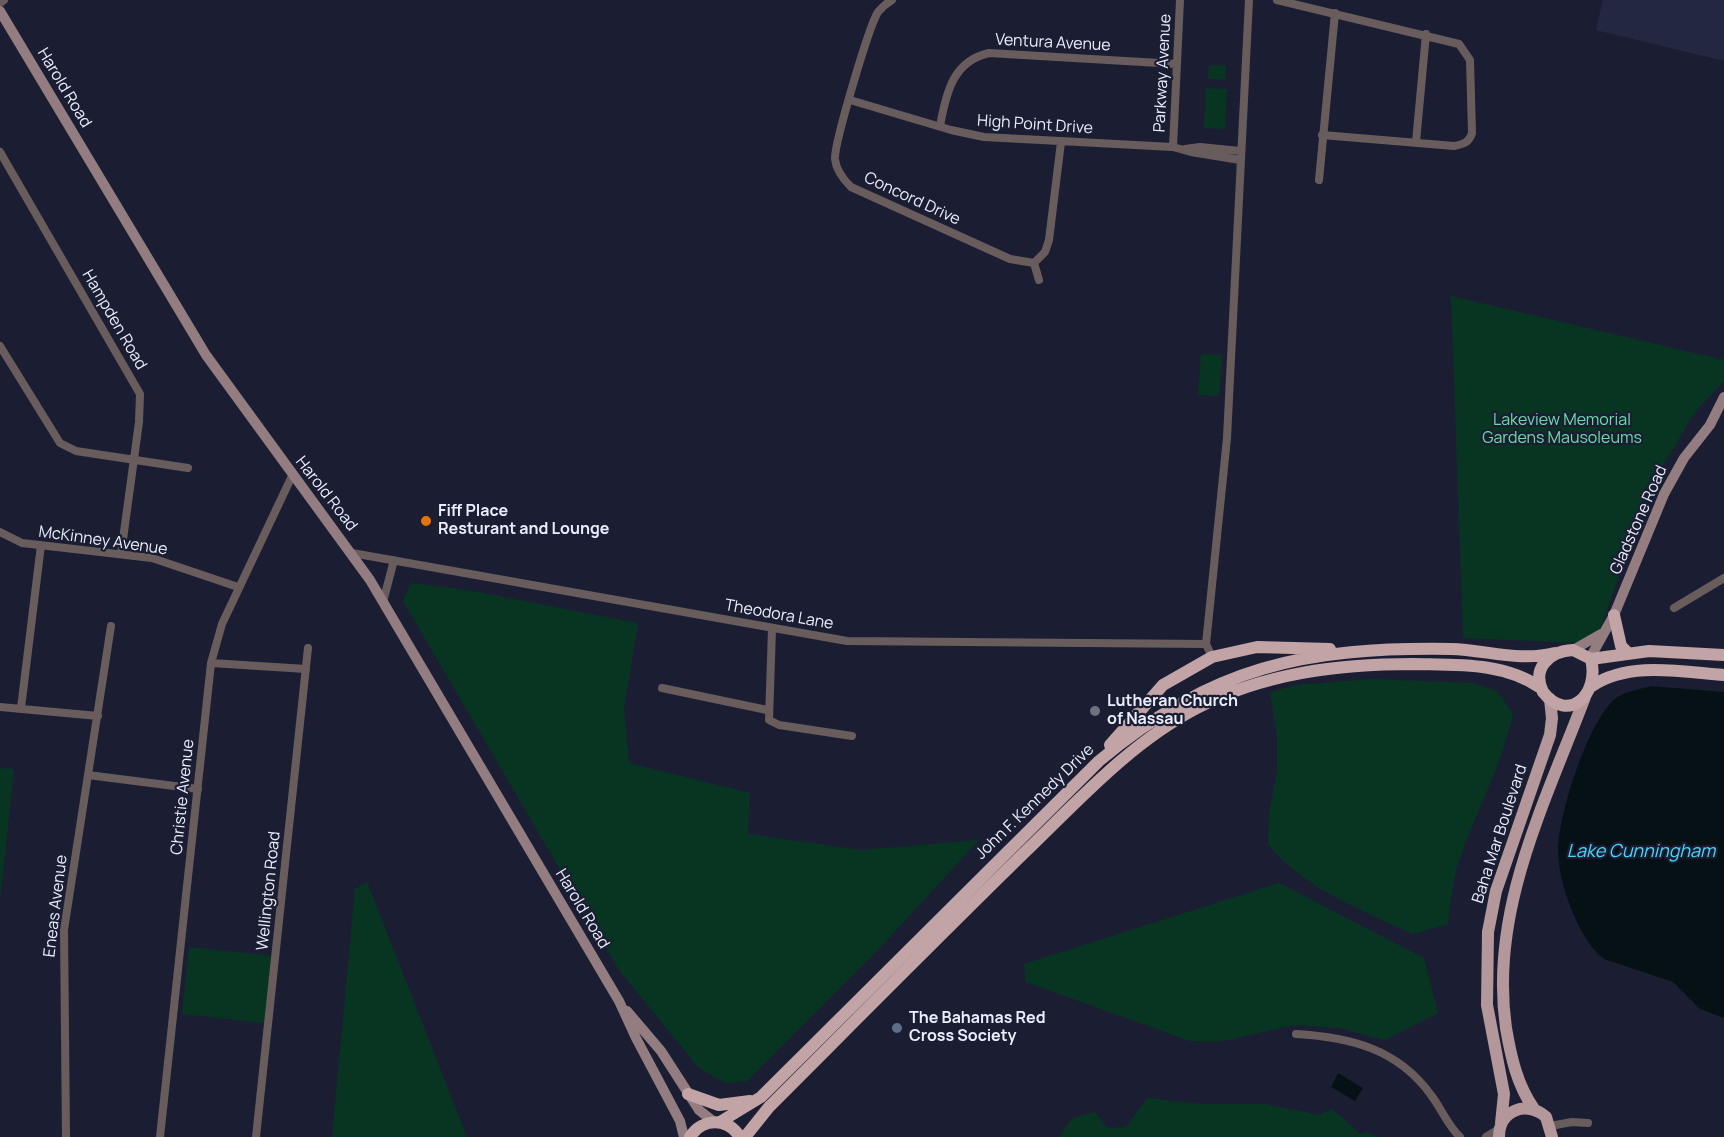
<!DOCTYPE html>
<style>
body{margin:0}
canvas{display:block;background:#1b1e33}
</style>
<canvas width="1724" height="1137"></canvas>
<script>
const ctx = document.querySelector('canvas').getContext('2d');
ctx.lineJoin = 'round';
function fill(path, color) { ctx.fillStyle = color; ctx.fill(path, 'evenodd'); }
function strokePath(path, color, width, dash) { ctx.strokeStyle = color; ctx.lineWidth = width; ctx.lineCap = dash ? 'butt' : 'round'; ctx.setLineDash(dash || []); ctx.stroke(path); }
function drawText(font, color, halo, rows, align = 'center') {
  ctx.font = font + ' Manrope,sans-serif'; ctx.lineWidth = 4.5; ctx.setLineDash([]); ctx.textBaseline = 'middle'; ctx.strokeStyle = halo; ctx.fillStyle = color; for (const [text, x, y, turn = 0] of rows) {
    ctx.save(); ctx.translate(x, y); ctx.rotate((+turn || 0) * Math.PI / 180); ctx.textAlign = isNaN(turn) ? turn : align; if (halo) ctx.strokeText(text, 0, 0); ctx.fillText(text, 0, 0); ctx.restore();
  }
}
fill(new Path2D(`
 M 1603,0 L 1724,0 L 1724,61 L 1596,30 Z`), '#242742');
fill(new Path2D(`
 M 1209,65 L 1226,66 L 1225,80 L 1208,79 Z
 M 1206,88 L 1227,89 L 1225,129 L 1204,128 Z
 M 1451,296 L 1724,360 L 1724,381 L 1695,412 L 1650,487 L 1600,630 L 1582,643 L 1463,638 Z
 M 1201,354 L 1222,355 L 1219,396 L 1198,395 Z
 M 411,583 L 467,590 L 638,623 L 624,708 L 629,763 L 750,793 L 748,834 L 861,850 L 979,840 L 875,953 L 747,1081 L 725,1083 L 699,1068 L 619,970 L 403,601 Z
 M 1373,679 L 1473,683 L 1497,691 L 1513,714 C 1502,763 1479,806 1462,852 C 1453,875 1451,899 1448,924 L 1412,934 C 1363,910 1302,888 1268,844 L 1269,813 L 1277,772 L 1277,736 L 1270,692 L 1296,685 Z
 M 0,768 L 14,769 L 0,902 Z
 M 367,882 L 467,1137 L 332,1137 L 355,889 Z
 M 1279,883 L 1424,958 L 1438,1013 L 1384,1040 L 1340,1028 L 1294,1025 L 1219,1042 L 1190,1041 L 1026,982 L 1024,964 Z
 M 189,947 L 273,956 L 266,1023 L 182,1014 Z
 M 1147,1098 L 1203,1104 L 1265,1104 L 1319,1115 L 1332,1109 L 1360,1134 L 1367,1132 L 1379,1137 L 1059,1137 L 1071,1119 L 1095,1112 L 1107,1128 L 1126,1127 Z`), '#083422');
fill(new Path2D(`
 M 1651,686 L 1724,692 L 1724,1018 L 1700,1009 L 1673,982 L 1604,959 C 1579,941 1558,882 1558,851 C 1558,816 1588,720 1616,698 C 1624,692 1641,689 1651,686 Z
 M 1338,1073 L 1363,1088 L 1355,1101 L 1331,1087 Z`), '#051115');
strokePath(new Path2D(`
 M 892,0 C 887,3 882,7 878,12 C 869,26 834,144 835,159 C 836,170 843,179 851,187 L 1010,259 L 1034,263 L 1045,252 L 1049,240 L 1061,142
 M 1277,0 L 1459,44 L 1470,60 L 1472,133 C 1469,143 1463,144 1454,146 L 1322,135
 M 0,3 L 4,0
 M 850,100 L 951,130 L 984,137 L 1173,147 L 1191,152 L 1240,160
 M 940,126 C 946,93 953,61 989,53 L 1176,64
 M 1416,142 L 1426,34
 M 1173,147 L 1180,0
 M 1185,149 L 1200,147 L 1240,151
 M 0,152 L 140,394 L 139,422 L 121,554
 M 1319,180 L 1335,13
 M 1034,263 L 1039,280
 M 0,346 L 60,443 L 76,451 L 188,468
 M 0,532 L 22,543 L 152,558 L 238,587
 M 352,553 L 847,641 L 1206,644
 M 383,602 L 394,560
 M 1674,608 L 1724,578
 M 772,629 L 769,720 L 779,725 L 852,736
 M 1212,657 L 1206,644 L 1227,438 L 1249,0
 M 211,663 L 306,669
 M 662,688 L 767,710
 M 0,707 L 98,716
 M 21,708 L 41,545
 M 88,775 L 198,789
 M 1296,1034 C 1350,1037 1398,1049 1431,1095 C 1441,1108 1448,1126 1460,1137
 M 1550,1126 L 1572,1122 L 1588,1123
 M 66,1137 L 64,930 L 111,626
 M 160,1137 L 211,663 L 222,624 L 292,476
 M 256,1137 L 308,648
 M 1486,1137 L 1499,1129`), '#695c5d', 8);
strokePath(new Path2D(`
 M 0,11 L 206,355 L 370,580 L 619,1001 L 636,1038 L 680,1121 L 684,1137
 M 1573,650 L 1601,634
 M 1590,658 L 1614,615 L 1664,494 L 1684,458 L 1710,425 L 1724,397
 M 627,1011 L 661,1051 L 699,1110 L 714,1122`), '#937d80', 10);
strokePath(new Path2D(`
 M 1534,1109 C 1517,1085 1511,1057 1506,1028 C 1489,911 1545,803 1585,697
 M 1501,1123 L 1504,1094 L 1487,1005 L 1488,932 L 1496,891 L 1550,735 L 1552,718 L 1550,699
 M 1499,1137 C 1499,1110 1527,1100 1546,1117 L 1552,1137`), '#b4979a', 12);
strokePath(new Path2D(`
 M 1614,615 L 1621,646 L 1628,653
 M 1573,650 L 1591,659 C 1600,695 1568,724 1543,692 C 1531,668 1550,651 1573,650 Z
 M 1591,659 L 1649,651 L 1724,655
 M 1592,686 C 1629,661 1682,672 1724,675
 M 1110,745 L 1163,685 L 1212,657 L 1257,647 L 1330,649
 M 688,1094 L 719,1105 L 750,1101
 M 720,1122 L 761,1097 L 1099,761 C 1213,666 1305,647 1451,649 C 1486,650 1520,662 1555,653
 M 690,1137 C 702,1118 727,1117 740,1137
 M 745,1137 L 769,1107 C 854,1022 938,937 1024,853 C 1078,801 1130,743 1197,708 C 1264,673 1339,664 1413,664 C 1457,665 1504,662 1541,688`), '#c2a3a6', 12);
for (const [x, y, r, color] of [
 [426,521,6,"#e8710a"],
 [1095,711,6,"#6b7280"],
 [897,1028,6,"#5c6f8a"]
]) { const dot = new Path2D(); dot.arc(x, y, r, 0, 2 * Math.PI); ctx.fillStyle = color; ctx.fill(dot); strokePath(dot, '#1b1e33', 2); }
drawText('16px', '#eaedfc', '#1b1e33', [
 ["Ventura Avenue",1053,43,3],
 ["Parkway Avenue",1163,73,-87],
 ["Harold Road",64,88,59],
 ["High Point Drive",1035,125,4],
 ["Concord Drive",912,199,25],
 ["Hampden Road",114,320,60],
 ["Harold Road",326,494,52],
 ["Gladstone Road",1639,520,-66],
 ["McKinney Avenue",103,541,8],
 ["Theodora Lane",779,615,10],
 ["Christie Avenue",183,797,-84],
 ["John F. Kennedy Drive",1035,802,-44],
 ["Baha Mar Boulevard",1500,834,-72],
 ["Wellington Road",269,891,-84],
 ["Eneas Avenue",56,906,-83],
 ["Harold Road",582,909,59]
]);
drawText('16px', '#6bdca7', '#1b1e33', [
 ["Lakeview Memorial",1562,421],
 ["Gardens Mausoleums",1562,439]
]);
drawText('bold 16px', '#eaedfc', '#1b1e33', [
 ["Fiff Place",438,512],
 ["Resturant and Lounge",438,530],
 ["Lutheran Church",1107,702],
 ["of Nassau",1107,720],
 ["The Bahamas Red",909,1019],
 ["Cross Society",909,1037]
], 'left');
drawText('italic 18px', '#47d9fc', '#1b1e33', [
 ["Lake Cunningham",1641,852]
]);
</script>
